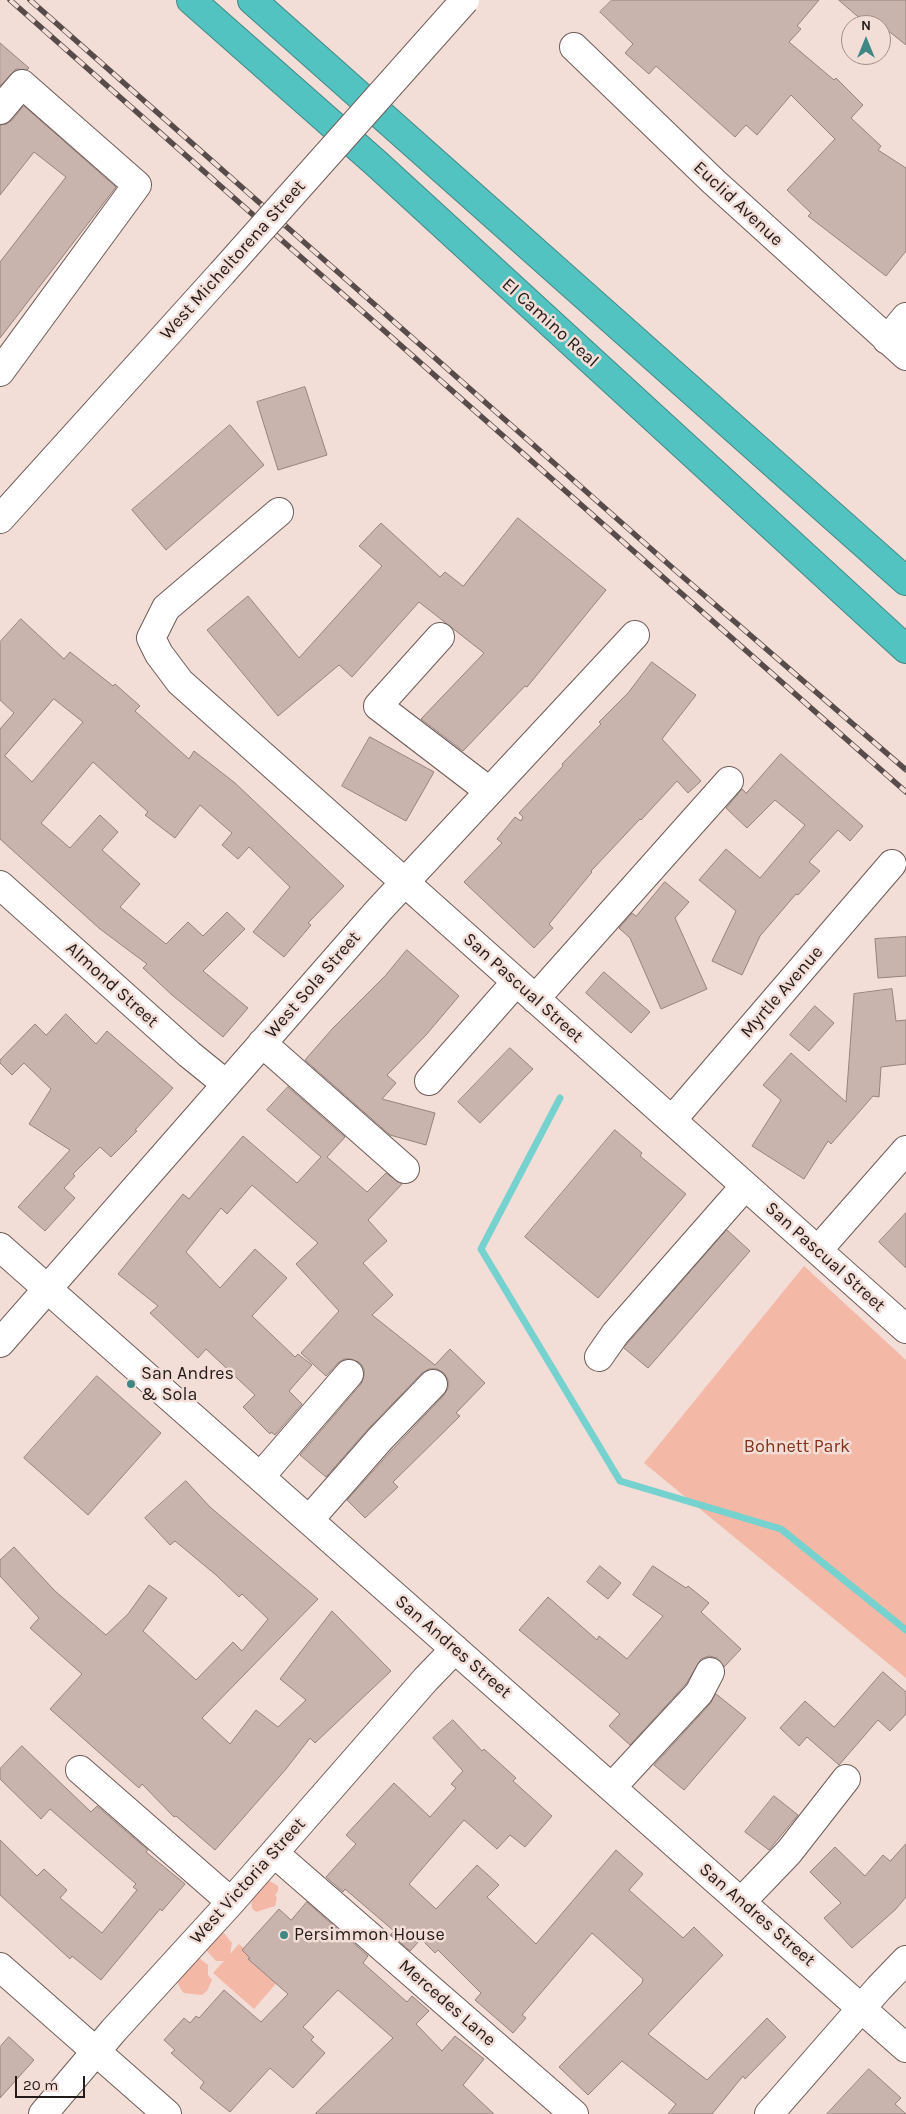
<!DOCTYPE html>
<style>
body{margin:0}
#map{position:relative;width:906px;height:2114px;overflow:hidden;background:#f2ddd7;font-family:Karla,sans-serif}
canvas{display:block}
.north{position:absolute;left:841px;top:15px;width:50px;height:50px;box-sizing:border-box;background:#f2ddd7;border:1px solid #9f8f8b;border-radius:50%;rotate:0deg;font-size:14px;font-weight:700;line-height:20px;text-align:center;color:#221b19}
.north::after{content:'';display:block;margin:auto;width:18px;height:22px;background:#3f8785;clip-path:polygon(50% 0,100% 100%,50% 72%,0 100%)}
.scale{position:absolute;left:15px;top:2076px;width:70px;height:22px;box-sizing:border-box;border:2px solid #221b19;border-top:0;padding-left:6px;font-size:15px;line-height:18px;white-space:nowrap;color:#221b19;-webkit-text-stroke:4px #f2ddd7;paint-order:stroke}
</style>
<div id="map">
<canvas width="906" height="2114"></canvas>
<div class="north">N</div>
<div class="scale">20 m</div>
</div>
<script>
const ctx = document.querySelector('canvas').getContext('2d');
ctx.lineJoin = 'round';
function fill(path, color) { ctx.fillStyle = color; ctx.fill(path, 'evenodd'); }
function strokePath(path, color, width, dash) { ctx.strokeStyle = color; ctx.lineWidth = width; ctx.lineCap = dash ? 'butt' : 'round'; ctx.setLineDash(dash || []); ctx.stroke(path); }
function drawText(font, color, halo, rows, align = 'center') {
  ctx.font = font + ' Karla,sans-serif'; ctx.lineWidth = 5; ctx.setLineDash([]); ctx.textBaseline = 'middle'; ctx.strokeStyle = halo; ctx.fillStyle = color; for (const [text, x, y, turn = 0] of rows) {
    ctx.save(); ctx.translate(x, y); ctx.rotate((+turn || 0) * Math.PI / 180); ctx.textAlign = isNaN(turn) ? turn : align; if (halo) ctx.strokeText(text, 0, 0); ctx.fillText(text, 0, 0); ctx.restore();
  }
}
fill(new Path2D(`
 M 804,1266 L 906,1360 L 906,1678 L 644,1463 Z
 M 270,1881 L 278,1886 L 278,1891 L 275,1895 L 277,1898 L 275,1906 L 256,1912 L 252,1908 L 251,1898 L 253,1886 Z
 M 223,1932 L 232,1943 L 230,1954 L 239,1944 L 280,1979 L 254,2009 L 213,1973 L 224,1961 L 216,1961 L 206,1950 L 206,1941 Z
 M 199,1958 L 208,1965 L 208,1975 L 212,1980 L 207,1991 L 202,1995 L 184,1993 C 173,1980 178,1977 185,1963 Z`), '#f4b8a6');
strokePath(new Path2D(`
 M 560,1098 L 481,1249 L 620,1481 L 781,1529 L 906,1630`), '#76d2ce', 7);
const building = new Path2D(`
 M 612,0 L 819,0 L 797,26 L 801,29 L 789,42 L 834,80 L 836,78 L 863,105 L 851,118 L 881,146 L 878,150 L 906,168 L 906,251 L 886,276 L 808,216 L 811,213 L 787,190 L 835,139 L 791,95 L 757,135 L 746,125 L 735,137 L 656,66 L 649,74 L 625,53 L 633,44 L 600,12 Z
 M 839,0 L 906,0 L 906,45 L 881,25 L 868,25 Z
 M 0,43 L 29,68 L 27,70 L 16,69 L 0,86 Z
 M 24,106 L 116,187 L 0,338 L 0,262 L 66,177 L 34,152 L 0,195 L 0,125 L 6,124 L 12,120 Z
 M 305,387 L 327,455 L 278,470 L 257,402 Z
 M 230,425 L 264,465 L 166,550 L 132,510 Z
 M 518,518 L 606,590 L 527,687 L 525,686 L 463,751 L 421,719 L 484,653 L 419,602 L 352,677 L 339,665 L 278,716 L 207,630 L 248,596 L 299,658 L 382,566 L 359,546 L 381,523 L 440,577 L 445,572 L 463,586 Z
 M 21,619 L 64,659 L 70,652 L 113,686 L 115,684 L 140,706 L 135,711 L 189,759 L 194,751 L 235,783 L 344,886 L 308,923 L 311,925 L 284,957 L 253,932 L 290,887 L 249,847 L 238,859 L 222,845 L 232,833 L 200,805 L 175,838 L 145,815 L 148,812 L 93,762 L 41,823 L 70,848 L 100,815 L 118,832 L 102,850 L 140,884 L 120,907 L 166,944 L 188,922 L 203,936 L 227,912 L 245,929 L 203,971 L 248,1008 L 223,1037 L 172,995 L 143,968 L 147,964 L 100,929 L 0,839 L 0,729 L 14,713 L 0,700 L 0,642 ZM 54,699 L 83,722 L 32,782 L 5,756 Z
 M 652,662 L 696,695 L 662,739 L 701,781 L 688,793 L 677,781 L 641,820 L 640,819 L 591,871 L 592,872 L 549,924 L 553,928 L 534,948 L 464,882 L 502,843 L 497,839 L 515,817 L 521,821 L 523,817 L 519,813 L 563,766 L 562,764 L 601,724 L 599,722 L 628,693 Z
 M 370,737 L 434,772 L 406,821 L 342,786 Z
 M 781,754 L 863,826 L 850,841 L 838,830 L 809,862 L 820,871 L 798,895 L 796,894 L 760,936 L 742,975 L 712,961 L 736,911 L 699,880 L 726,849 L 760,878 L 805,825 L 775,800 L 747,828 L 726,808 L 742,789 L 746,793 Z
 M 665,882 L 689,902 L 675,918 L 707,989 L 661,1009 L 630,938 L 619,928 L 632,913 L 636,916 Z
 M 906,937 L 906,976 L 878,978 L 875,939 Z
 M 407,950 L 459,996 L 426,1035 L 387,1075 L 396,1083 L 382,1099 L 435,1113 L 426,1145 L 390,1135 L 305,1060 L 333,1028 L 385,976 Z
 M 604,972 L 650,1012 L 631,1033 L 586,993 Z
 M 892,989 L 896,1021 L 906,1020 L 906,1064 L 881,1067 L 879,1097 L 873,1096 L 831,1144 L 828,1141 L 804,1179 L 752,1146 L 781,1100 L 763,1085 L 791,1053 L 846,1102 L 854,994 Z
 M 815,1006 L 834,1023 L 809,1051 L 790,1035 Z
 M 66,1014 L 96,1044 L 107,1031 L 173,1088 L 135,1130 L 137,1131 L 111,1157 L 100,1147 L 73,1174 L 75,1176 L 64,1188 L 75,1198 L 45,1231 L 18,1207 L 70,1150 L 29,1124 L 51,1089 L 24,1063 L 12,1075 L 0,1063 L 0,1060 L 35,1024 L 46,1035 Z
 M 510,1048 L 533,1069 L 480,1123 L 458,1102 Z
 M 288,1087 L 345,1137 L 327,1157 L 367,1192 L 386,1173 L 402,1184 L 368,1220 L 387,1241 L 363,1263 L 393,1295 L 372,1315 L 435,1365 L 450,1349 L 485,1383 L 456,1413 L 460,1416 L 393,1482 L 398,1487 L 365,1518 L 347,1500 L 392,1450 L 444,1395 L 448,1388 L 448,1380 L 444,1373 L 437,1369 L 429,1369 L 422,1373 L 369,1428 L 326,1477 L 300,1455 L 361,1384 L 364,1376 L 364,1369 L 360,1363 L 351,1359 L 344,1359 L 338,1363 L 326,1376 L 301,1353 L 339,1311 L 296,1264 L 318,1243 L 252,1185 L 227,1214 L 221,1208 L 186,1252 L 220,1288 L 255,1249 L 287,1278 L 252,1316 L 295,1357 L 298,1354 L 312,1365 L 289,1391 L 302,1404 L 275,1435 L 271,1432 L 270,1434 L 243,1407 L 255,1395 L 206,1349 L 198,1358 L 150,1313 L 158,1306 L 118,1274 L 183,1194 L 189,1199 L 243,1136 L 297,1183 L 321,1157 L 267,1110 Z
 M 615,1130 L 642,1153 L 640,1156 L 686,1194 L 598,1298 L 525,1237 Z
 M 906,1213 L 906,1268 L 879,1242 Z
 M 727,1230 L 750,1251 L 648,1368 L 624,1348 Z
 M 97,1376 L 161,1433 L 88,1515 L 24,1458 Z
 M 186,1481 L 210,1507 L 318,1599 L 202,1718 L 230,1744 L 256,1710 L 278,1727 L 306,1700 L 280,1679 L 332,1611 L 391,1671 L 315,1743 L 310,1738 L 286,1769 L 215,1850 L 176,1816 L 174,1817 L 142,1784 L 139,1788 L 50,1709 L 82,1674 L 30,1628 L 39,1618 L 0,1576 L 0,1560 L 14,1547 L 55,1591 L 106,1635 L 128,1614 L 149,1585 L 167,1598 L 143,1631 L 196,1680 L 233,1642 L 242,1651 L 268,1619 L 242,1594 L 239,1597 L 216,1575 L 175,1541 L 170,1545 L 145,1518 Z
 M 600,1566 L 621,1583 L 608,1599 L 587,1582 Z
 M 653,1566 L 686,1588 L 688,1586 L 709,1603 L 701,1612 L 741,1649 L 724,1667 L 717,1658 L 709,1656 L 701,1659 L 686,1684 L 630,1745 L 609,1726 L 620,1714 L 519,1630 L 548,1597 L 597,1640 L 599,1636 L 627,1659 L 663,1616 L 633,1595 Z
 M 883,1672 L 906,1692 L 906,1714 L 890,1731 L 878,1720 L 839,1765 L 807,1737 L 799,1746 L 780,1728 L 805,1701 L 834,1727 Z
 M 716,1694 L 746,1718 L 684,1790 L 654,1765 L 710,1704 Z
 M 453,1720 L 482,1751 L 484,1749 L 516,1778 L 513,1781 L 552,1816 L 525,1847 L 510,1835 L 497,1849 L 464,1820 L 409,1884 L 436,1909 L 477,1865 L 499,1885 L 487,1897 L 536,1944 L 616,1850 L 643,1874 L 629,1890 L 683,1938 L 694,1927 L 723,1955 L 648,2034 L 707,2080 L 767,2018 L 786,2037 L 745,2079 L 743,2076 L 712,2114 L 668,2114 L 676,2104 L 622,2061 L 588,2095 L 559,2067 L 642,1983 L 643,1979 L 592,1933 L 522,2015 L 526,2018 L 513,2033 L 475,2000 L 481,1993 L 438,1950 L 435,1953 L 421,1939 L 410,1951 L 391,1934 L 394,1931 L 345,1889 L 343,1892 L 326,1877 L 356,1844 L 346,1835 L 394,1783 L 430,1817 L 456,1788 L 451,1784 L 463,1771 L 433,1738 Z
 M 22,1746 L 91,1812 L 97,1806 L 148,1850 L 146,1852 L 185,1884 L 162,1911 L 160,1909 L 101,1980 L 72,1956 L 70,1959 L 0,1895 L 0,1840 L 37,1876 L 44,1869 L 67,1890 L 60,1898 L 102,1933 L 137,1890 L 133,1887 L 136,1884 L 50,1809 L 41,1819 L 0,1779 L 0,1769 Z
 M 774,1796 L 798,1815 L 769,1850 L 745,1832 Z
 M 906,1844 L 906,1897 L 895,1910 L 852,1948 L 824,1918 L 841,1903 L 810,1872 L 835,1847 L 865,1876 L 883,1855 L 890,1861 Z
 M 307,1902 L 368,1956 L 363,1963 L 407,2002 L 412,1996 L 429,2011 L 416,2024 L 442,2051 L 455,2036 L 484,2059 L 463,2085 L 494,2114 L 315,2114 L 393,2038 L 338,1990 L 303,2027 L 314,2037 L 311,2040 L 325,2053 L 293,2088 L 270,2068 L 230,2112 L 200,2088 L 204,2082 L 171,2053 L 175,2050 L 164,2040 L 184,2018 L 190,2023 L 196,2016 L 199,2018 L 224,1990 L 261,2022 L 288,1994 L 248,1959 L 250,1958 L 242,1950 L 279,1909 L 291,1920 Z
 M 9,2037 L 34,2060 L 0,2098 L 0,2047 Z
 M 869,2069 L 901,2098 L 895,2104 L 906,2114 L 827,2114 Z`);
fill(building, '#c8b3ad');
strokePath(building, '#96837d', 1);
const minor = new Path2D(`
 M 574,47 L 714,182 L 906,356
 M 0,110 L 22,84 L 137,185 L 0,372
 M 887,340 L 906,317
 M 279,512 L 166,608 L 151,638 L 159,654 L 180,682 L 906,1329
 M 0,519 L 222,273
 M 440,637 L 378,706 L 489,791
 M 0,885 L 189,1054 L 226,1084
 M 535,999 L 729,781
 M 262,1043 L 405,1169
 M 429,1081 L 516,982
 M 672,1120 L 892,864
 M 0,1247 L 906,2048
 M 818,1250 L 906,1150
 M 0,1343 L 379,910 L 635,635
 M 599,1357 L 615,1334 L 745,1186
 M 260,1477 L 349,1374
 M 309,1520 L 380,1439 L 433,1384
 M 80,1770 L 231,1902
 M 612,1787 L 699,1693 L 710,1672
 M 274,1853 L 574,2114
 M 742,1901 L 789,1852 L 846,1779
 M 0,1967 L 167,2114
 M 43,2114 L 114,2030 L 231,1902 L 426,1679 L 455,1649
 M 769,2114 L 879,1988 L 906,1960`);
const highway = new Path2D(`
 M 191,0 L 377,164 L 906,649
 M 252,0 L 906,581`);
strokePath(minor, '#6e5c57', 30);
strokePath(highway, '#418886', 30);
strokePath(minor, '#fff', 28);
strokePath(highway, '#52c3c0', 28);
const rail = new Path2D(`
 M 10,0 L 906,792
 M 30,0 L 675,570 L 906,770`);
strokePath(rail, '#574c49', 5.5);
strokePath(rail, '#f2ddd7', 4, [11]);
const minorBridge = new Path2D(`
 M 222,273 L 465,0`);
strokePath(minorBridge, '#6e5c57', 30, []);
strokePath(minorBridge, '#fff', 28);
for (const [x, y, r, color] of [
 [131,1384,5,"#3f8785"],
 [284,1935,5,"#3f8785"]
]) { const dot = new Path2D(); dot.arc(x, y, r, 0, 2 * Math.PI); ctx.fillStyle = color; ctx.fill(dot); strokePath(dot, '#f2ddd7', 2); }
drawText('18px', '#221b19', '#f2ddd7', [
 ["Euclid Avenue",738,204,43],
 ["West Micheltorena Street",233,260,-48],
 ["El Camino Real",550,323,42],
 ["Almond Street",112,985,42],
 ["West Sola Street",313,985,-49],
 ["San Pascual Street",523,988,42],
 ["Myrtle Avenue",782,992,-49],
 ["San Pascual Street",825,1257,42],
 ["San Andres Street",453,1647,41],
 ["West Victoria Street",248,1881,-48],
 ["San Andres Street",757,1915,41],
 ["Mercedes Lane",447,2003,41]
]);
drawText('18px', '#221b19', '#f2ddd7', [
 ["San Andres",141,1374],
 ["& Sola",141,1395],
 ["Persimmon House",294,1935]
], 'left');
drawText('18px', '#833219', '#f2ddd7', [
 ["Bohnett Park",797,1447]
]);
</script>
